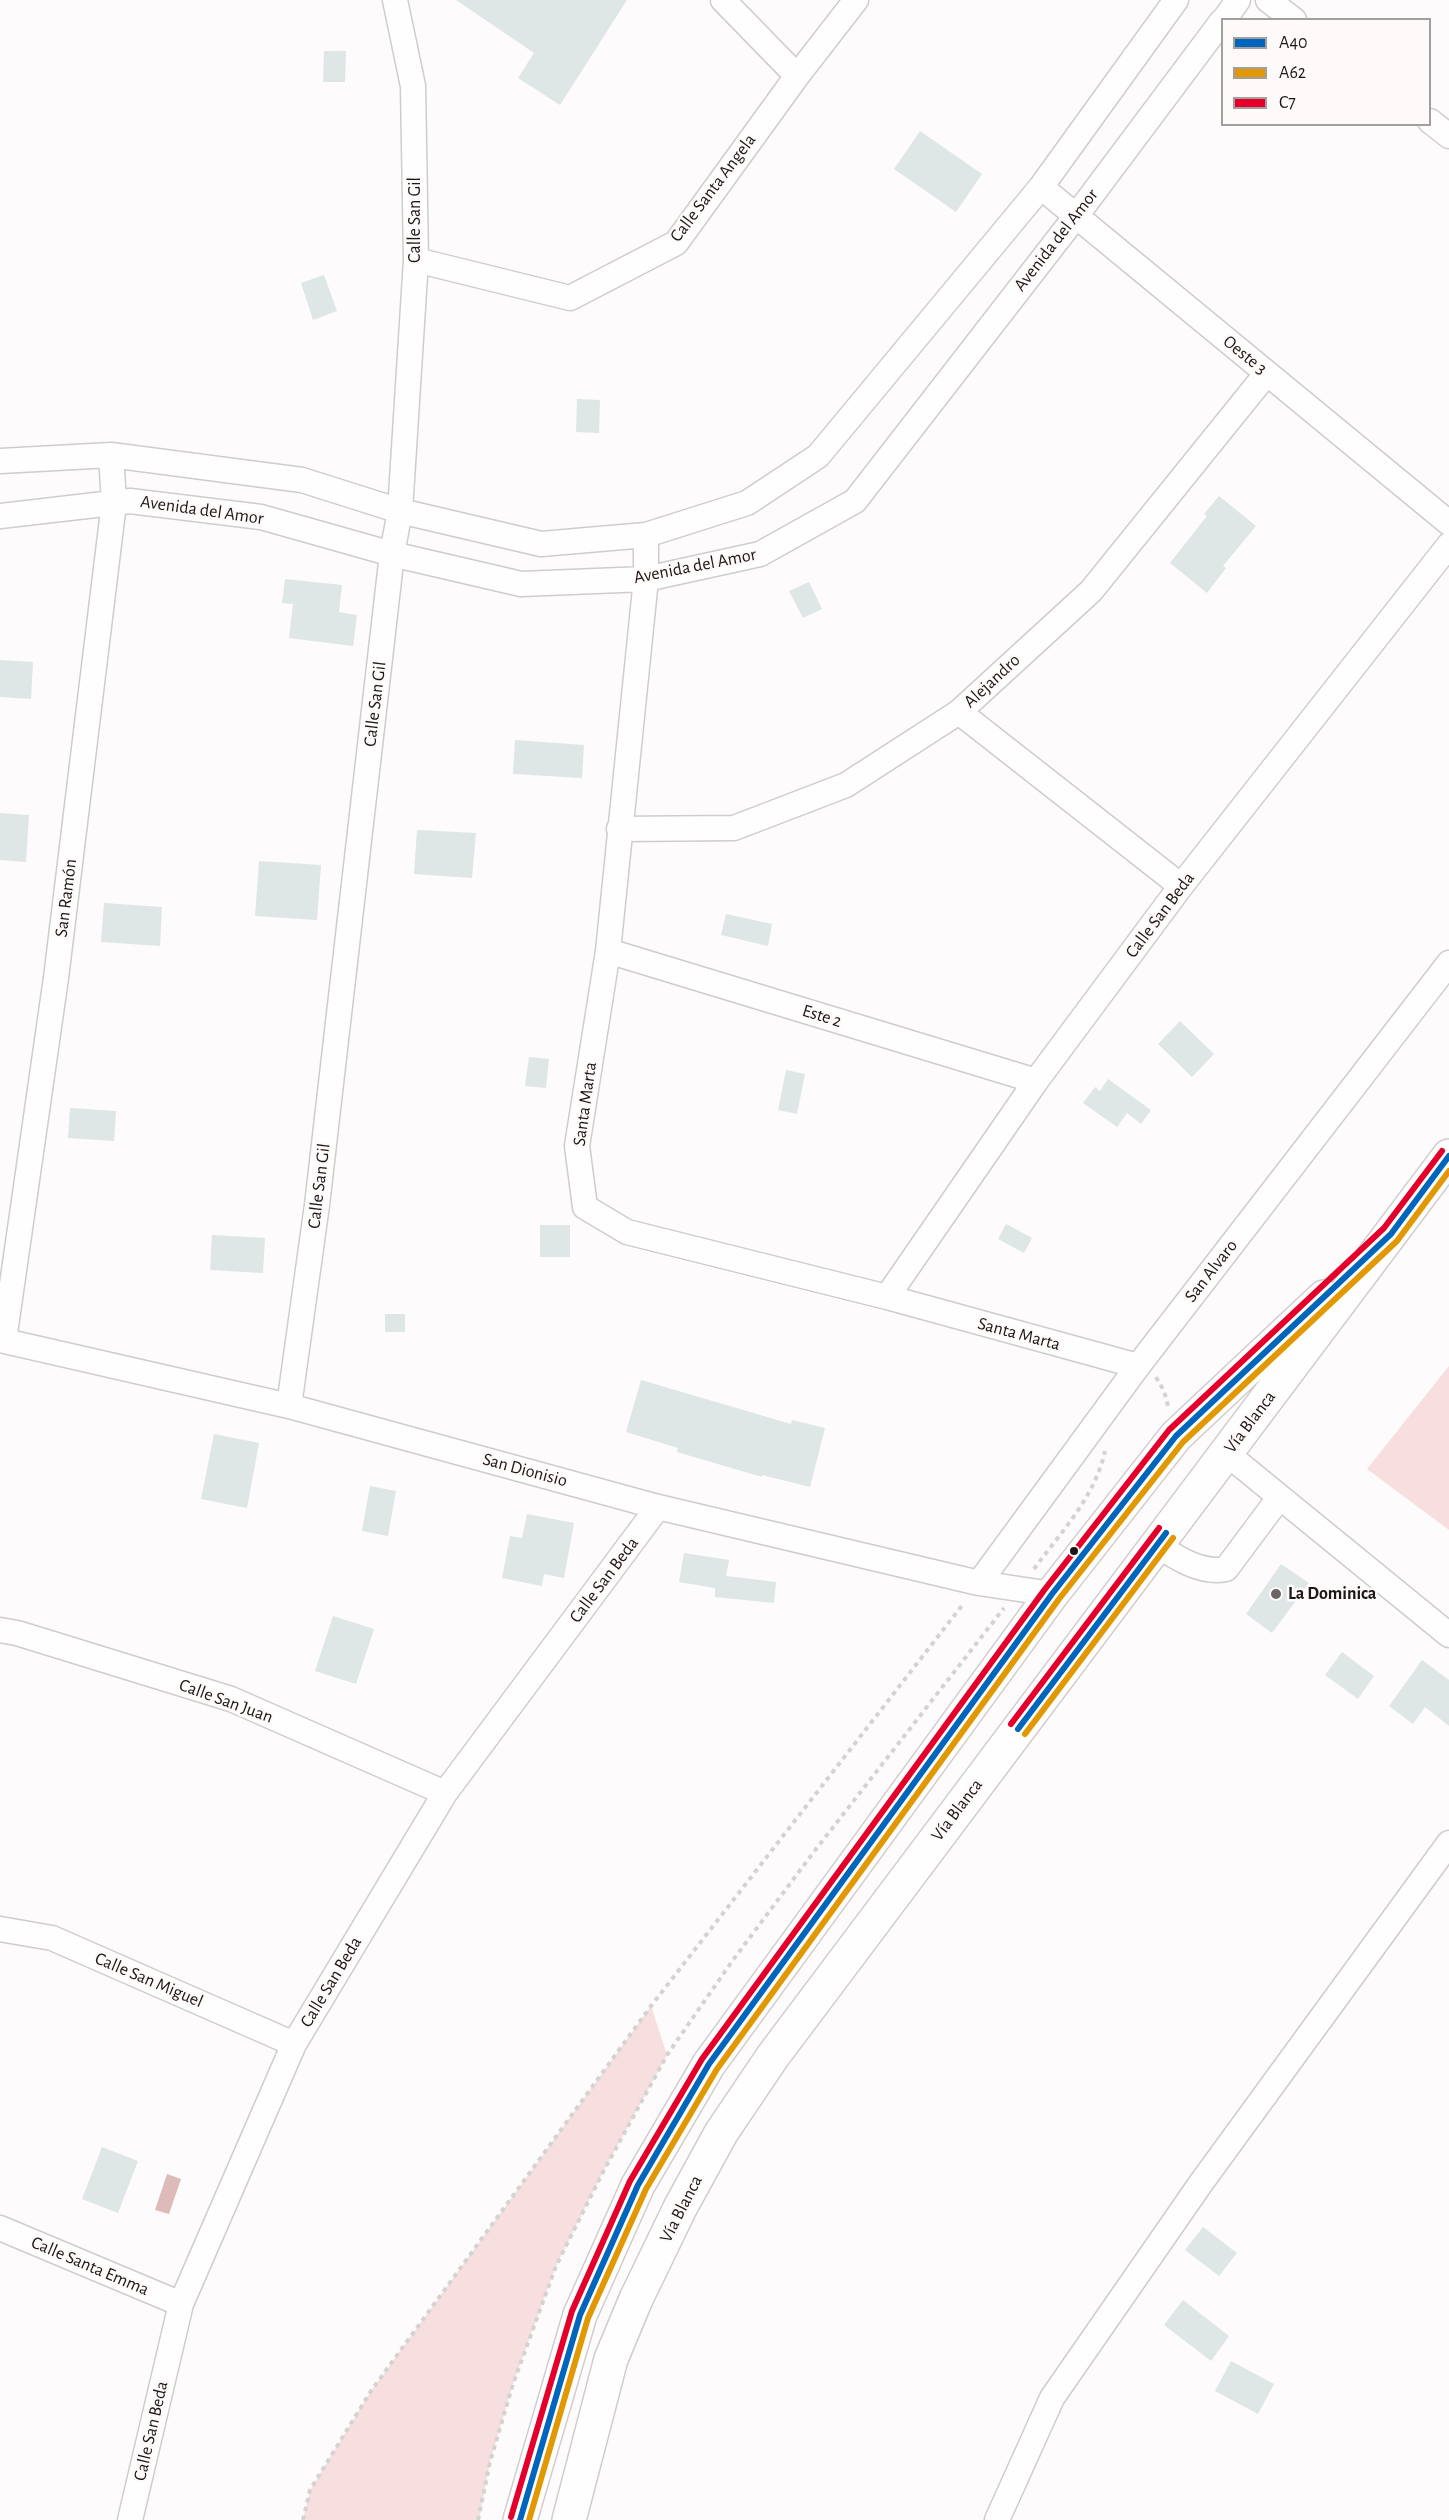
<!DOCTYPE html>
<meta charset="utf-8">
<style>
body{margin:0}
#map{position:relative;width:1449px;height:2520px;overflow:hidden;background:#fdfbfb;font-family:"Alegreya Sans",sans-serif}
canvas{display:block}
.legend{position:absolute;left:1221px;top:18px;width:210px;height:108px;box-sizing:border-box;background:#fefafa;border:2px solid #a49f9f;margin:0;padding:8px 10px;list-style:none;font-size:18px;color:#1d1616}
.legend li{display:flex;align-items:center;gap:12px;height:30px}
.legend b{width:30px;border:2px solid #a49f9f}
</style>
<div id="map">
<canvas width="1449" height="2520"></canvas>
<ul class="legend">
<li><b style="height:8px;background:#0065bd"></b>A40</li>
<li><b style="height:8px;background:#e19802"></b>A62</li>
<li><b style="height:8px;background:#e4002b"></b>C7</li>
</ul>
</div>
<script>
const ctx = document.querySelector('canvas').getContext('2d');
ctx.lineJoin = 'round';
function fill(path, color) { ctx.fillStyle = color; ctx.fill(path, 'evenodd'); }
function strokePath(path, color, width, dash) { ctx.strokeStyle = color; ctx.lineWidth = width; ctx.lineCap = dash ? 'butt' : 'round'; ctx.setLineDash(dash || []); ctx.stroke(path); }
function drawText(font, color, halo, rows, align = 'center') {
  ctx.font = font + ' "Alegreya Sans",sans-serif'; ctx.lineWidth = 5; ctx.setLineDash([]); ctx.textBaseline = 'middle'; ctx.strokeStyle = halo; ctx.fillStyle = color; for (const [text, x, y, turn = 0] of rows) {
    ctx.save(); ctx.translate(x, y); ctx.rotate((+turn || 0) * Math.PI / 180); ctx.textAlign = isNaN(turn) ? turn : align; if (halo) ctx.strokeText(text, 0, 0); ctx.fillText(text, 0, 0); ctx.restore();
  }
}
fill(new Path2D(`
 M 1449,1366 L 1449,1530 L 1367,1469 Z
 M 651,2006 L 667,2055 L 603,2172 L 556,2266 L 513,2384 L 490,2462 L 479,2520 L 303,2520 L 310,2490 L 371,2391 Z`), '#f6dfde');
fill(new Path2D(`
 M 167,2174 L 181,2179 L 169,2214 L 155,2210 Z`), '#dbb');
fill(new Path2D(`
 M 456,0 L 627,0 L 560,105 L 518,78 L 534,53 Z
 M 324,51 L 346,51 L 345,82 L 323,82 Z
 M 920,131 L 982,174 L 956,212 L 894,169 Z
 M 324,275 L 337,311 L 313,320 L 301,283 Z
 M 577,399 L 600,400 L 599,433 L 576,432 Z
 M 1219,496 L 1256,526 L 1223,566 L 1226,568 L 1207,593 L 1170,563 L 1207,516 L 1204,514 Z
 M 285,579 L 342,585 L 339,612 L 357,615 L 353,646 L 289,638 L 293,604 L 282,603 Z
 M 809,582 L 822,609 L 803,618 L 789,591 Z
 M 0,660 L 33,662 L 31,699 L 0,697 Z
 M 515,740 L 584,745 L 582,778 L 513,774 Z
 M 0,813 L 29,815 L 26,862 L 0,860 Z
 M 417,830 L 476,833 L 472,878 L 414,874 Z
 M 259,861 L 321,865 L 317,920 L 255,916 Z
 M 104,903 L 162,907 L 160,946 L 101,942 Z
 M 726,914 L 772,924 L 768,946 L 721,935 Z
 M 1180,1021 L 1214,1054 L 1192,1077 L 1158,1044 Z
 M 529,1057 L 549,1059 L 546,1088 L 525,1086 Z
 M 786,1070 L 805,1074 L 797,1114 L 778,1110 Z
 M 1108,1079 L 1151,1110 L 1141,1124 L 1127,1113 L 1117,1127 L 1083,1103 L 1095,1087 L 1100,1091 Z
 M 70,1108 L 116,1111 L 114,1141 L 68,1138 Z
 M 1006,1224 L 1032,1238 L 1024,1253 L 998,1239 Z
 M 540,1225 L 570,1225 L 570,1257 L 540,1257 Z
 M 212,1235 L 265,1238 L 263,1273 L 210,1270 Z
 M 385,1314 L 405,1314 L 405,1332 L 385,1332 Z
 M 641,1380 L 791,1424 L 792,1420 L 825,1428 L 810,1487 L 762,1475 L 762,1477 L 677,1452 L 678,1448 L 626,1432 Z
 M 214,1434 L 259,1443 L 247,1508 L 201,1499 Z
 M 370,1486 L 396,1491 L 388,1536 L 362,1531 Z
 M 527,1514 L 574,1523 L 564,1578 L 544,1574 L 542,1586 L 502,1578 L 510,1536 L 522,1538 Z
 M 684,1553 L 729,1560 L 726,1576 L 776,1582 L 774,1603 L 715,1597 L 715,1588 L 679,1582 Z
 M 1281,1564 L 1309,1583 L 1272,1633 L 1246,1614 Z
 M 333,1616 L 374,1629 L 356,1684 L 315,1671 Z
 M 1342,1652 L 1374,1676 L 1358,1699 L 1325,1675 Z
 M 1422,1660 L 1449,1680 L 1449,1726 L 1425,1707 L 1413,1724 L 1389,1706 Z
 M 102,2147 L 138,2161 L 118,2213 L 82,2199 Z
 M 1203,2227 L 1237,2253 L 1219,2276 L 1185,2250 Z
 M 1183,2300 L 1229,2336 L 1211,2361 L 1164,2325 Z
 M 1231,2361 L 1274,2384 L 1258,2414 L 1215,2391 Z`), '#dee6e6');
const minor = new Path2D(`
 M 723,0 L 797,76
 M 1268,0 L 1294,20
 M 1224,20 L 1238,0
 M 1430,121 L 1449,136
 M 1041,187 L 1449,523
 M 416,260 L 570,298 L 676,243 L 797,76 L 856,0
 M 0,461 L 111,455 L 302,480 L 400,511 L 541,544 L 646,535 L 747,503 L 818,456 L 1041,187 L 1176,0
 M 0,516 L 130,501 L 261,517 L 392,554 L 521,584 L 646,579 L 760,554 L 855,501 L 1076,216 L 1222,21
 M 646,535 L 646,579 L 608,951 L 577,1146 L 585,1207 L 627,1232 L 887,1297 L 1138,1366
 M 959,712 L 1181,886
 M 619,829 L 734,828 L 846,785 L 959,712 L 1091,591 L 1267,373
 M 608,951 L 1036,1081
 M 887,1297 L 1036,1081 L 1181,886 L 1449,545
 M 0,1340 L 289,1406 L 658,1507 L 979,1583 L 1052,1594
 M 4,1340 L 56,978 L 114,503 L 111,455
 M 289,1406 L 317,1205 L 392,554 L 400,511 L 416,260 L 413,86 L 395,0
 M 1226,1453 L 1449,1635
 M 1157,1545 C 1177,1558 1201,1574 1226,1569 L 1279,1498
 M 979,1583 L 1138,1366 L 1449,963
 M 0,1630 L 17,1633 L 231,1699 L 445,1793
 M 0,1929 L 52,1938 L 294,2044
 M 0,2228 L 181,2304
 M 130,2520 L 181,2304 L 294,2044 L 445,1793 L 658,1507
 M 997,2520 L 1052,2398 L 1201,2183 L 1449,1843`);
const highway = new Path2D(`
 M 520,2520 L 580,2315 L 638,2185 L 709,2064 L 1052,1594 L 1176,1436 L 1324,1297
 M 569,2520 L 611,2359 L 636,2299 L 680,2208 L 721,2133 L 773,2056 L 1449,1156`);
strokePath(minor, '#d0cccc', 27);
strokePath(highway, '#d0cccc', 36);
strokePath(new Path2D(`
 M 1156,1377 L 1164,1391 L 1168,1406
 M 1034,1569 C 1061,1532 1095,1497 1105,1451
 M 303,2520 L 310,2490 L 371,2391 L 651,2006 L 964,1603
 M 478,2520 L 490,2462 L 513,2384 L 556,2266 L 603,2172 L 667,2055 L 733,1960 L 813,1853 L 1004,1608`), '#d4d3d3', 4, [4.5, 4.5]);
strokePath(minor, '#fffefe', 24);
strokePath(highway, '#fffefe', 33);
strokePath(new Path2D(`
 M 1018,1729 L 1166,1533
 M 520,2520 L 580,2315 L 638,2185 L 709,2064 L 1052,1594 L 1176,1436 L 1391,1234 L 1449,1156`), '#0065bd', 6);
strokePath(new Path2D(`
 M 1025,1734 L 1173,1538
 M 529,2520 L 588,2318 L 646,2189 L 717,2069 L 1059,1599 L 1183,1442 L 1397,1241 L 1449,1171`), '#e19802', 6);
strokePath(new Path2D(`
 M 1011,1724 L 1159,1528
 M 511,2517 L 572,2311 L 630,2181 L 702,2059 L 1045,1589 L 1169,1430 L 1384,1228 L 1442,1151`), '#e4002b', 6);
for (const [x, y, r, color] of [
 [1074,1551,5,"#1d1616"],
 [1276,1594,6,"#6b6666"]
]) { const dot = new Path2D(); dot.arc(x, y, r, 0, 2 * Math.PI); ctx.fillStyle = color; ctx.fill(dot); strokePath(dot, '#fefafa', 2); }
drawText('18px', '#1d1616', '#fefafa', [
 ["Calle Santa Angela",713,188,-53],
 ["Calle San Gil",415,220,-90],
 ["Avenida del Amor",1056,240,-52],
 ["Oeste 3",1245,355,39],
 ["Avenida del Amor",202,510,8],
 ["Avenida del Amor",695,566,-11],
 ["Alejandro",992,681,-43],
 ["Calle San Gil",375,704,-83],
 ["San Ramón",66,898,-83],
 ["Calle San Beda",1160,915,-53],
 ["Este 2",822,1016,17],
 ["Santa Marta",585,1104,-82],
 ["Calle San Gil",319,1186,-83],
 ["San Alvaro",1211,1271,-52],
 ["Santa Marta",1019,1334,15],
 ["Vía Blanca",1250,1422,-53],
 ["San Dionisio",525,1470,15],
 ["Calle San Beda",604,1580,-53],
 ["Calle San Juan",226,1701,20],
 ["Vía Blanca",957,1810,-53],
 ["Calle San Miguel",149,1980,23],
 ["Calle San Beda",331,1982,-59],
 ["Vía Blanca",681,2209,-63],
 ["Calle Santa Emma",90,2266,23],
 ["Calle San Beda",151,2431,-77]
]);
drawText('bold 18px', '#1d1616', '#fefafa', [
 ["La Dominica",1288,1594]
], 'left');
</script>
